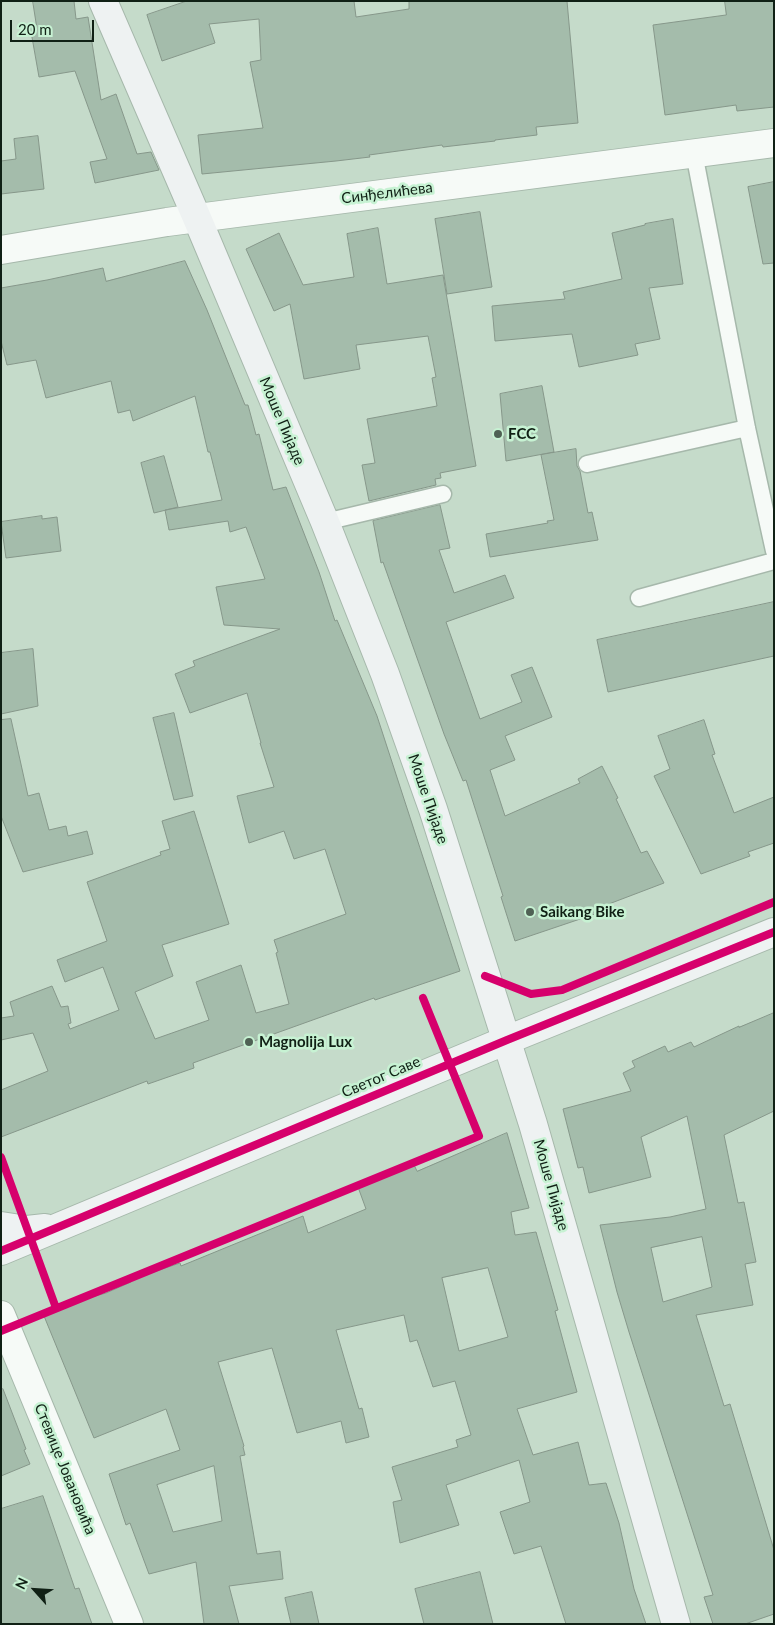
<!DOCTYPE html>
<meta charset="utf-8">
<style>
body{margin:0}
#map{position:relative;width:775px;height:1625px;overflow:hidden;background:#c5dbca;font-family:Lato,sans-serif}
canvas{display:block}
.frame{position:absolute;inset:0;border:2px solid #102015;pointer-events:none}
.north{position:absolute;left:10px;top:1565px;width:50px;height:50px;-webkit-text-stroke:4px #c7f2d3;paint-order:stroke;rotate:296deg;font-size:14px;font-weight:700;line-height:20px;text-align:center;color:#102015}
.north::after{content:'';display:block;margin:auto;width:18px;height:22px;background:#102015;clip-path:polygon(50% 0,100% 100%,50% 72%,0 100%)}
.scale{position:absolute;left:10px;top:20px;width:84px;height:22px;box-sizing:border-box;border:2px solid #102015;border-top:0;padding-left:6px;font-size:15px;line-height:18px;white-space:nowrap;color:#102015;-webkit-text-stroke:4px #c7f2d3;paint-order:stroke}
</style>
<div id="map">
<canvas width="775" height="1625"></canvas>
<div class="frame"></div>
<div class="north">N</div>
<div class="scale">20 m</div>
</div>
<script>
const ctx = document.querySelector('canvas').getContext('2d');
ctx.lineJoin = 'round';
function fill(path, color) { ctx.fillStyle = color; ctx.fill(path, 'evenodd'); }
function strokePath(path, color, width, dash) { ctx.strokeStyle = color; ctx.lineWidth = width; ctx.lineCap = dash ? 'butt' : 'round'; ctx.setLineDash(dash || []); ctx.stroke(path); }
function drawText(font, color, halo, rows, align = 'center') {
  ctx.font = font + ' Lato,sans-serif'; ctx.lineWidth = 5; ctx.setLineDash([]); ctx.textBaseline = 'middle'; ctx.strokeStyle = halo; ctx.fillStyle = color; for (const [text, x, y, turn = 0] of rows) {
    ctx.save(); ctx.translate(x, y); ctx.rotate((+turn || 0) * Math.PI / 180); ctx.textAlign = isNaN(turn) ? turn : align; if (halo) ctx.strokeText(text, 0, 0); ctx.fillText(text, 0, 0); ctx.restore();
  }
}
const building = new Path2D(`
 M 33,1 L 74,1 L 76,19 L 88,17 L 101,100 L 116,94 L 137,154 L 151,152 L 159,170 L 95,183 L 90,162 L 107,159 L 75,71 L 39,77 L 30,26 L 36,25 Z
 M 187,1 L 354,1 L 356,17 L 409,9 L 409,1 L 567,1 L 578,123 L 536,127 L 537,135 L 495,140 L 495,141 L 443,147 L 442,145 L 369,155 L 370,157 L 336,161 L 202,174 L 198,135 L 263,128 L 250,62 L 261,60 L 259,19 L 209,24 L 215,43 L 162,61 L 147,15 Z
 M 725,1 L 774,1 L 774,107 L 737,111 L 736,105 L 665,115 L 653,25 L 726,15 Z
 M 38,136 L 44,189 L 1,194 L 1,161 L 16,159 L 14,139 Z
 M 774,182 L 774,263 L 763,264 L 748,187 Z
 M 480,212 L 492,287 L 447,294 L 435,219 Z
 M 673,219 L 683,284 L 649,288 L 660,339 L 635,344 L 638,355 L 579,367 L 572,334 L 495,341 L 492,306 L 565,299 L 563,292 L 622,279 L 612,233 L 645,225 L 645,224 Z
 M 378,228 L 387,284 L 443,275 L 476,466 L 440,473 L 441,478 L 435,479 L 436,485 L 369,501 L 362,465 L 375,463 L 367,419 L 437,406 L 432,378 L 436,377 L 428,336 L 356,345 L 360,369 L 304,379 L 290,304 L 274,311 L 246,249 L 279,233 L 303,285 L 354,277 L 347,234 Z
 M 185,261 L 207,310 L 245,405 L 248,405 L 256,435 L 259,434 L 273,490 L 286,487 L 319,572 L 335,621 L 337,620 L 377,716 L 460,971 L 375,1000 L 374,998 L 193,1063 L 194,1068 L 148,1084 L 147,1081 L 1,1137 L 1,1090 L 48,1071 L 33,1033 L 1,1040 L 1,1018 L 14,1016 L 10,1002 L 52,986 L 61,1007 L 68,1006 L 71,1023 L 68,1024 L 70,1029 L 119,1010 L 103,967 L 65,982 L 57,960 L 107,941 L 87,882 L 161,855 L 160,852 L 170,849 L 162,821 L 194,811 L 229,924 L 162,945 L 173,976 L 135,992 L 155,1039 L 209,1020 L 196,982 L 241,965 L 256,1013 L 289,1004 L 276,953 L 278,952 L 274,940 L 346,914 L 325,849 L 294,859 L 284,831 L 249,843 L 237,796 L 274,787 L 260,743 L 261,743 L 247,693 L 190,713 L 175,674 L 195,666 L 193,661 L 280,629 L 224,625 L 216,587 L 265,579 L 246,527 L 230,532 L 228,521 L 169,530 L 165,510 L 222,500 L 210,452 L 208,452 L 195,396 L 133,421 L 130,410 L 118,413 L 111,381 L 46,398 L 36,360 L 7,365 L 1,341 L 1,288 L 47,280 L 103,268 L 106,281 Z
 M 542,386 L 554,452 L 506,461 L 500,394 Z
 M 576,449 L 577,466 L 580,471 L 588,513 L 592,512 L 598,540 L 490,557 L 486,534 L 548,523 L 547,521 L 554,520 L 541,455 Z
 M 164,456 L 178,507 L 154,513 L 141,463 Z
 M 440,505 L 450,548 L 439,550 L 454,593 L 505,575 L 514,598 L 446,622 L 480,719 L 522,702 L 511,675 L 532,667 L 552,717 L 505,736 L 515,760 L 490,770 L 505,816 L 580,783 L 578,779 L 602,766 L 618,798 L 616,799 L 641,853 L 647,851 L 664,883 L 593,910 L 595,914 L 515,941 L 501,897 L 503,896 L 466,780 L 463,781 L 444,734 L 383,562 L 381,563 L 373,521 Z
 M 42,516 L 42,519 L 57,517 L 61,551 L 6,558 L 1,522 Z
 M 774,602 L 774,656 L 608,692 L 597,640 Z
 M 33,649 L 38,706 L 1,714 L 1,653 Z
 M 174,713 L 193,796 L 174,800 L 153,718 Z
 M 11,719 L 28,796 L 39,793 L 49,830 L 66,826 L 68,836 L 87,831 L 93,854 L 23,872 L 1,816 L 1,720 Z
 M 704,720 L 715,754 L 712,755 L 734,813 L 774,797 L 774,843 L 748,852 L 750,856 L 701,874 L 654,776 L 670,769 L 658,736 Z
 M 774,1013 L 774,1111 L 724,1135 L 738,1203 L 744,1202 L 756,1262 L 745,1264 L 753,1305 L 696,1315 L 724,1406 L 730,1404 L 774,1550 L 774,1614 L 745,1624 L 713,1624 L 704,1597 L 713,1595 L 629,1332 L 617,1292 L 600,1225 L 670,1217 L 706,1209 L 687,1116 L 641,1137 L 651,1177 L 589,1193 L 583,1167 L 578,1168 L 563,1109 L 631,1091 L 623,1073 L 635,1067 L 632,1061 L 665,1046 L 668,1052 L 691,1042 L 694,1047 L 739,1026 L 739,1027 ZM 702,1237 L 712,1287 L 663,1302 L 651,1248 Z
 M 507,1133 L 529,1208 L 511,1212 L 515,1235 L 536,1232 L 558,1310 L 555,1311 L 577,1392 L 517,1409 L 533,1455 L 578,1442 L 589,1485 L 606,1483 L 619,1523 L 634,1589 L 646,1624 L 566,1624 L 541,1546 L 514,1554 L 500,1512 L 530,1502 L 519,1460 L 446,1485 L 459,1525 L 400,1543 L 393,1502 L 402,1500 L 392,1467 L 458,1447 L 456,1440 L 471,1435 L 455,1381 L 433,1387 L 417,1340 L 410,1342 L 404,1315 L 336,1330 L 359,1409 L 362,1408 L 369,1437 L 346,1443 L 341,1421 L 297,1433 L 272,1348 L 218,1362 L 244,1446 L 243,1447 L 245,1455 L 240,1456 L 257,1554 L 280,1551 L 283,1579 L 229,1586 L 239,1624 L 204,1624 L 196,1562 L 149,1574 L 130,1523 L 126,1525 L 109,1474 L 180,1450 L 166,1409 L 94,1438 L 44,1316 L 81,1300 L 106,1293 L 131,1282 L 130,1280 L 180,1263 L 181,1266 L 303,1216 L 308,1233 L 366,1209 L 358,1187 L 414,1165 L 417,1171 ZM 488,1268 L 508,1337 L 459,1351 L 442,1278 ZM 214,1466 L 222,1521 L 173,1532 L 157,1485 Z
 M 3,1389 L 26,1449 L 24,1450 L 30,1464 L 1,1476 L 1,1390 Z
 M 43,1496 L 75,1589 L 79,1588 L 92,1624 L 1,1624 L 1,1509 Z
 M 480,1572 L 493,1624 L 424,1624 L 415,1589 Z
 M 312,1592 L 319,1624 L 291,1624 L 285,1598 Z`);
fill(building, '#a4bcab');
strokePath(building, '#86978a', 1);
const lane = new Path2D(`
 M 694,153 L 747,428 L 774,551
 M 587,464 L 747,428
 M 325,522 L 443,494
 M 639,598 L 774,561`);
const street = new Path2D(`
 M 1,250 L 167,222 L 774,143
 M 1,1315 L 129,1624`);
const secondary = new Path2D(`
 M 103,1 L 197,218 L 325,522 L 385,674 L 433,809 L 533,1124 L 676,1624
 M 1,1226 L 27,1230 L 45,1228
 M 1,1251 L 507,1040 L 774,932`);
strokePath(lane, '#a6b8ab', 19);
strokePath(street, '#a6b8ab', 30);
strokePath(secondary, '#a6b8ab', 30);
strokePath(lane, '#f6faf7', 16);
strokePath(street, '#f6faf7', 28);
strokePath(secondary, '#eef2f2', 28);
strokePath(new Path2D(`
 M 485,976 L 531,994 L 562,990 L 774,902
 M 1,1157 L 56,1308
 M 1,1251 L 507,1040 L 774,932
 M 1,1331 L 479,1136 L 423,998`), '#d6006c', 8);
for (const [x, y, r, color] of [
 [498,434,5,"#4f6154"],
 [530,912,5,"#4f6154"],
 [249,1042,5,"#4f6154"]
]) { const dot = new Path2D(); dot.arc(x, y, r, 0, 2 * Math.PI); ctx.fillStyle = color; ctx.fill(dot); strokePath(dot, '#c7f2d3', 2); }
drawText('15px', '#102015', '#c7f2d3', [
 ["Синђелићева",387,193,-7],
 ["Моше Пијаде",282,421,67],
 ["Моше Пијаде",428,799,71],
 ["Светог Саве",381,1077,-23],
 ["Моше Пијаде",551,1185,74],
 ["Стевице Јовановића",65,1469,68]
]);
drawText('bold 15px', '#102015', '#c7f2d3', [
 ["FCC",508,434],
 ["Saikang Bike",540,912],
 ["Magnolija Lux",259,1042]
], 'left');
</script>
